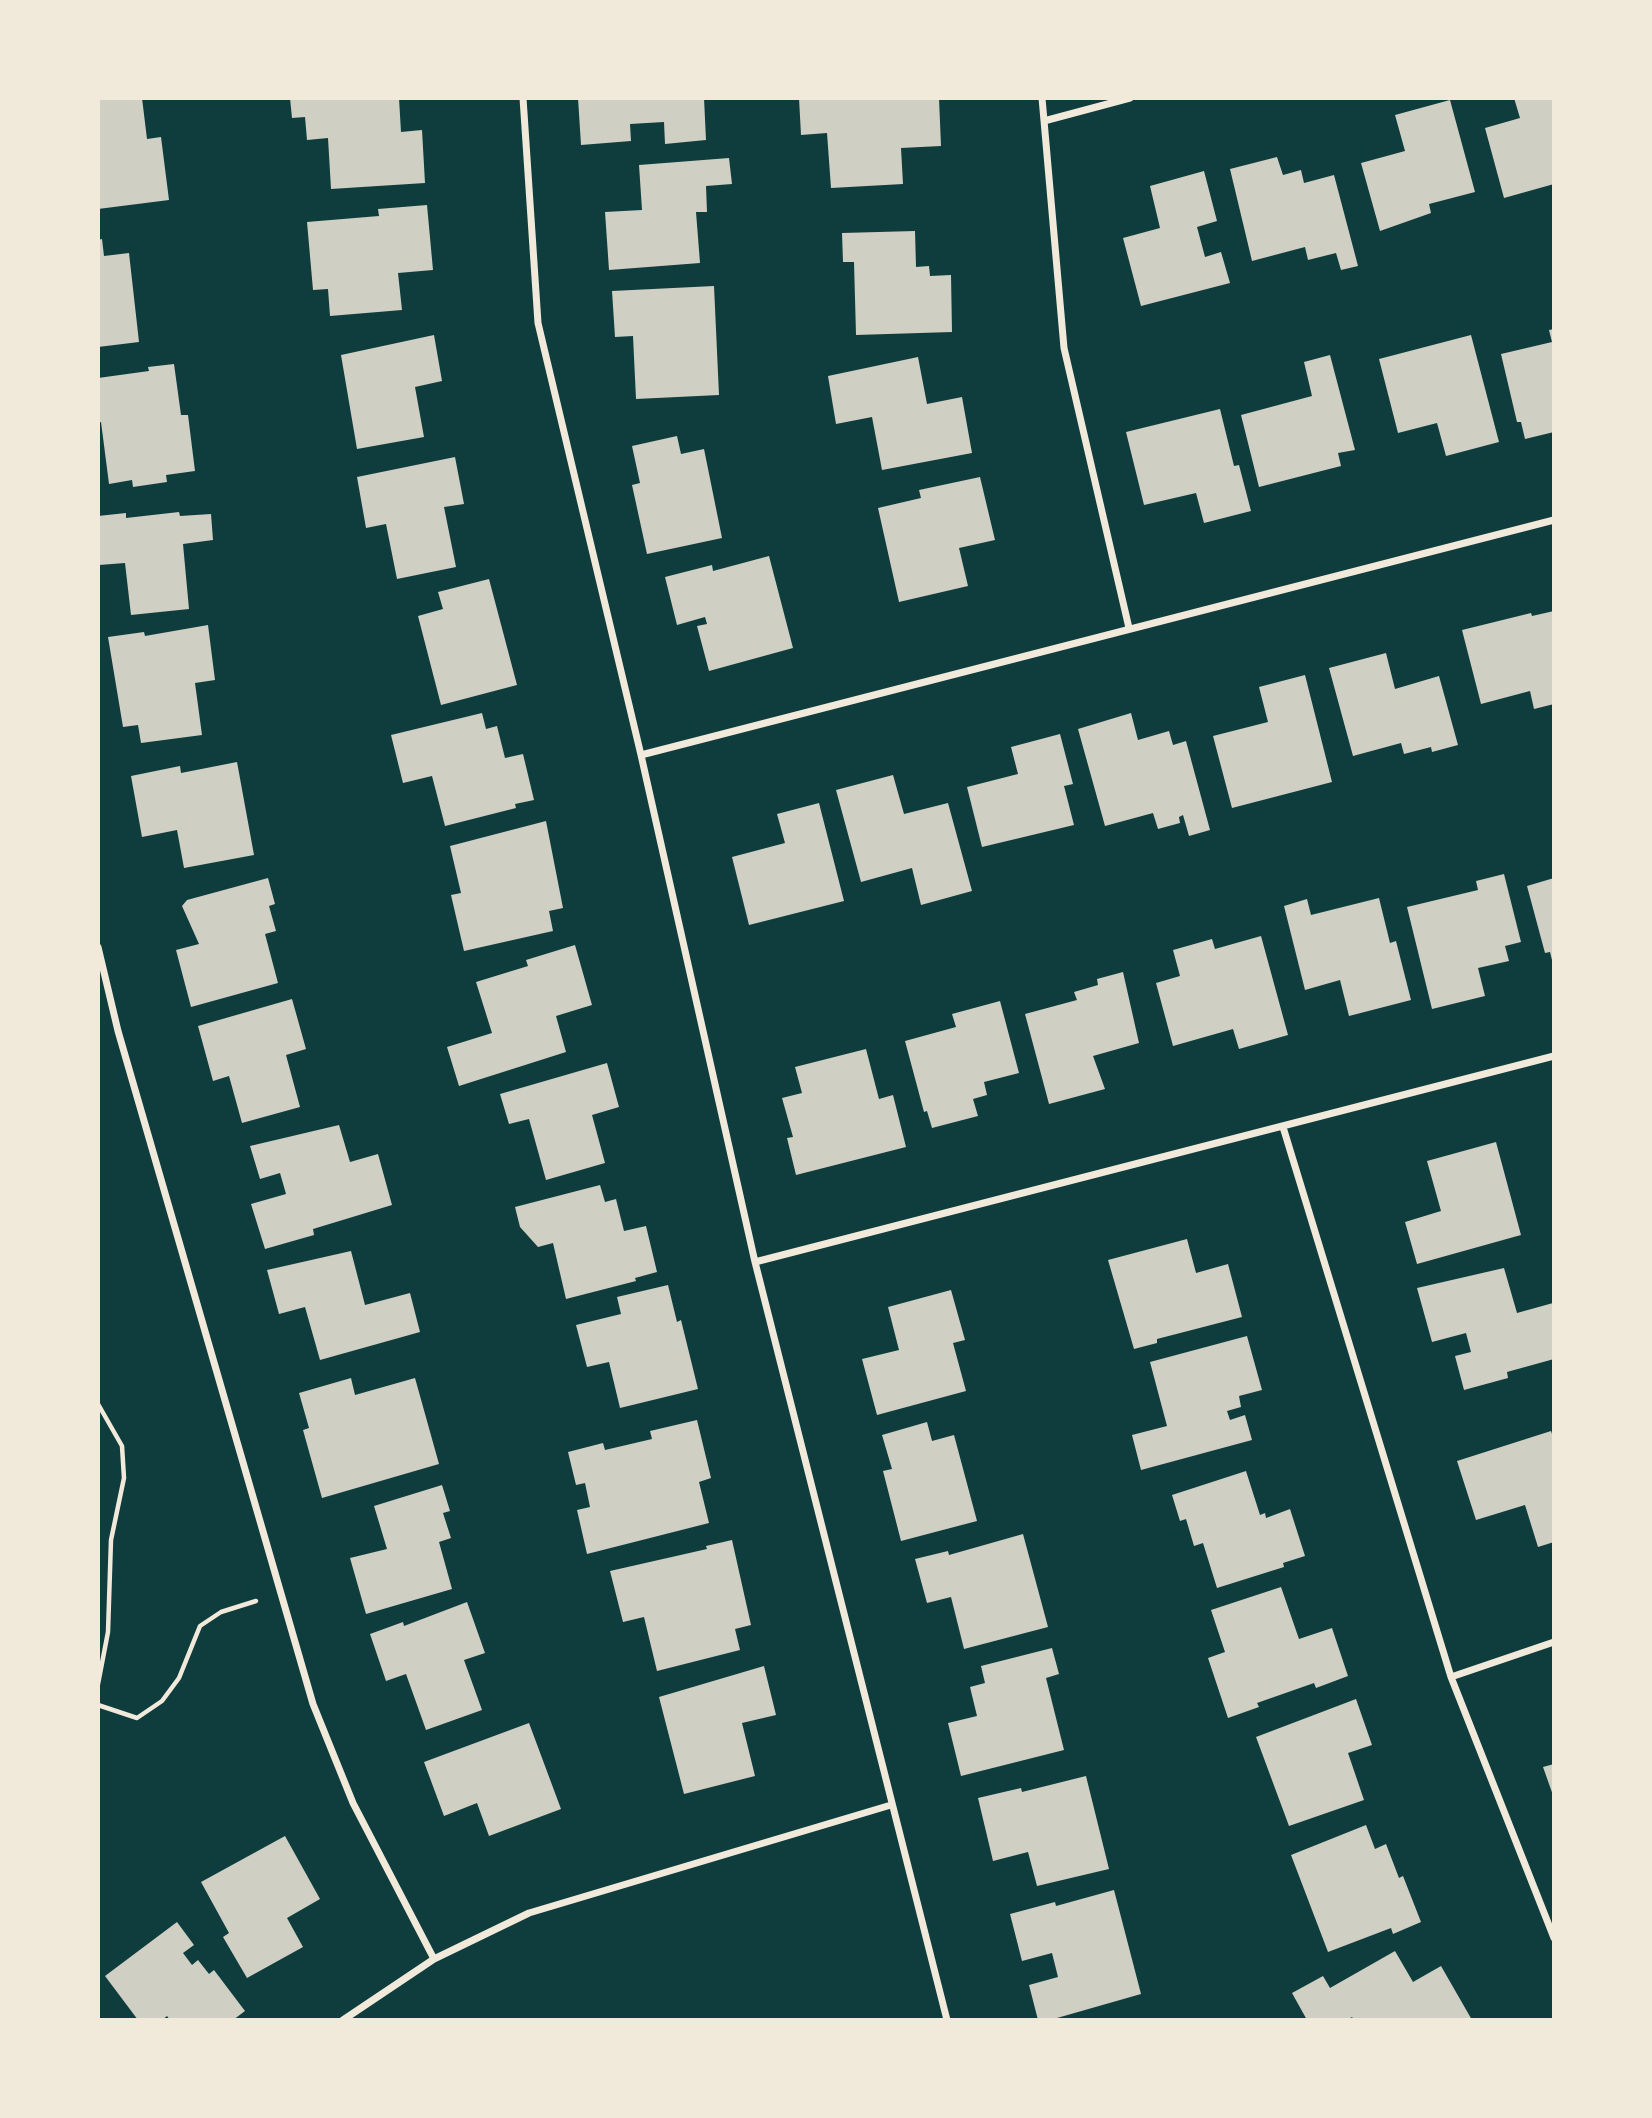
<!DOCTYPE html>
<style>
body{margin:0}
#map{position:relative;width:1652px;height:2118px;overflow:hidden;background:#0f3d3e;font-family:Commissioner,sans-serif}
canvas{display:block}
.frame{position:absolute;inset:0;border:100px solid #f1e9da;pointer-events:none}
</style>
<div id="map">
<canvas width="1652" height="2118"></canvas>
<div class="frame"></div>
</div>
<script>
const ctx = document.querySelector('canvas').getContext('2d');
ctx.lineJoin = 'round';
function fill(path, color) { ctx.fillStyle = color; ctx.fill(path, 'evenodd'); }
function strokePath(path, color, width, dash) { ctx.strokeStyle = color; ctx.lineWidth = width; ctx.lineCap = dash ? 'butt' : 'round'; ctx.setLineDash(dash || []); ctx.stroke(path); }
fill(new Path2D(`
 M 98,98 L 142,98 L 147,139 L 161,137 L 169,200 L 98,209 Z
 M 290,98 L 399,98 L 401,132 L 422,130 L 425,183 L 331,189 L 328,138 L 307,140 L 305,117 L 292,118 Z
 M 578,98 L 704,98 L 706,140 L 665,144 L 664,122 L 630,124 L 631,141 L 581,145 Z
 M 799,98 L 939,98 L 941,146 L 901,148 L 903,184 L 831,188 L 827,133 L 801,135 Z
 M 1514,98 L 1554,98 L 1554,184 L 1504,198 L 1485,128 L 1520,118 Z
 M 1450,100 L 1475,192 L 1429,204 L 1431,213 L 1380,231 L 1361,163 L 1405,151 L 1395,115 Z
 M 1277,157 L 1283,175 L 1301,170 L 1304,183 L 1334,175 L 1358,266 L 1341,270 L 1336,253 L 1308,260 L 1305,247 L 1252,261 L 1230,169 Z
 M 729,158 L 732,184 L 706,186 L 707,212 L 696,212 L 700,263 L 609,270 L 605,212 L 642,210 L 639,165 Z
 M 1204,171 L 1217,221 L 1197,227 L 1205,257 L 1221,252 L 1230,283 L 1141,306 L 1123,238 L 1160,228 L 1150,186 Z
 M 427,205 L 433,270 L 398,273 L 402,310 L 330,316 L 328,289 L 313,290 L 307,222 L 379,216 L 378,209 Z
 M 915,231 L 916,267 L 929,266 L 930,276 L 951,275 L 952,332 L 856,335 L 854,262 L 843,262 L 842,233 Z
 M 102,239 L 104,256 L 129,253 L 139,342 L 98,347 L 98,240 Z
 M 714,286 L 719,395 L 636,399 L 633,336 L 615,337 L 612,291 Z
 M 1554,329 L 1554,432 L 1525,439 L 1521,422 L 1517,422 L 1501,354 L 1552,342 L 1549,330 Z
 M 434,335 L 442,381 L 415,387 L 424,437 L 357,449 L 341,355 Z
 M 1471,335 L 1499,442 L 1446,456 L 1437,423 L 1398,433 L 1379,359 Z
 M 1330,355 L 1355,450 L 1338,453 L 1341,466 L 1259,487 L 1241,415 L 1312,396 L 1304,362 Z
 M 918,357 L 927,404 L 962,397 L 972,453 L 882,470 L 872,417 L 836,424 L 828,376 Z
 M 174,364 L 181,415 L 188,415 L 195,471 L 166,475 L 167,482 L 133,487 L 132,480 L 109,484 L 101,422 L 98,423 L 98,378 L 149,371 L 148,367 Z
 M 1220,409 L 1234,466 L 1239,465 L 1251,511 L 1204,523 L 1196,493 L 1144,505 L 1126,432 Z
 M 677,436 L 681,454 L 704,449 L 722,538 L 647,554 L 632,485 L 640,483 L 632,446 Z
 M 455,457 L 464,504 L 444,507 L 456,567 L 397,579 L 386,524 L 366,528 L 357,477 Z
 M 980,477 L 995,540 L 959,548 L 968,586 L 899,602 L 878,508 L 921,498 L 919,490 Z
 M 179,512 L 180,516 L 211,514 L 213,540 L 183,544 L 189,609 L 131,615 L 125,563 L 99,565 L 98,516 L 126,513 L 126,518 Z
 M 769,556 L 793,648 L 709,671 L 697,626 L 707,624 L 705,617 L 677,625 L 665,577 L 712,565 L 713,571 Z
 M 489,579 L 517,685 L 441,705 L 418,616 L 443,609 L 438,592 Z
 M 1554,611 L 1554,704 L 1534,709 L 1530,691 L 1481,704 L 1462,630 L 1531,613 L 1532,616 Z
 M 208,625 L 215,680 L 195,683 L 202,735 L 141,743 L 138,725 L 123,727 L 108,637 L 144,632 L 145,636 Z
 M 1386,653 L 1395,689 L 1439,676 L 1458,745 L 1432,752 L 1431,747 L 1404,754 L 1401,743 L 1353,756 L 1329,668 Z
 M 1305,675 L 1332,782 L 1232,808 L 1213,736 L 1268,722 L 1259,687 Z
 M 482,713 L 486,729 L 497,726 L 505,758 L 523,754 L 534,800 L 515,804 L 516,808 L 445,826 L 432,776 L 403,783 L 391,735 Z
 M 1131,713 L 1138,740 L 1169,731 L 1173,745 L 1186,741 L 1210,830 L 1189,836 L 1183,815 L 1179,817 L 1180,823 L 1158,829 L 1153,813 L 1105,826 L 1078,729 Z
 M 1060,734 L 1073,784 L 1064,786 L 1074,825 L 982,847 L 967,787 L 1018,774 L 1011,747 Z
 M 237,762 L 254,855 L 184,868 L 177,830 L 142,837 L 131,776 L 180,766 L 181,773 Z
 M 893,775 L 904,814 L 948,803 L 972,891 L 921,905 L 912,868 L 861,882 L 836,790 Z
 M 819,803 L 844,901 L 749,925 L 732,857 L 785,843 L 777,814 Z
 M 546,821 L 563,908 L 549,911 L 553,931 L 464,951 L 451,895 L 461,893 L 450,846 Z
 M 1504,874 L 1521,942 L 1505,946 L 1509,961 L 1478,968 L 1485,996 L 1432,1009 L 1407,907 L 1478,890 L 1476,881 Z
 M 268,878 L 275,904 L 269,906 L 276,931 L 265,934 L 278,983 L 191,1007 L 176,950 L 199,944 L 182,906 L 187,900 Z
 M 1554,878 L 1554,964 L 1553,964 L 1550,952 L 1545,953 L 1527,886 Z
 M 1379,898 L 1390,943 L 1396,941 L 1411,1000 L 1349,1016 L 1340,980 L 1305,990 L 1284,906 L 1307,899 L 1311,915 Z
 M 1261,936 L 1288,1035 L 1239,1049 L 1233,1029 L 1173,1046 L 1156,983 L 1180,976 L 1173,950 L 1212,939 L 1215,949 Z
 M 575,945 L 592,1005 L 556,1016 L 566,1052 L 459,1086 L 447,1047 L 492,1033 L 476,982 L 528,966 L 526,960 Z
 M 1123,972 L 1139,1043 L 1093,1056 L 1105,1089 L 1049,1104 L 1025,1014 L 1077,1000 L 1074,992 L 1098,985 L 1097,979 Z
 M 292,999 L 306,1049 L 286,1055 L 300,1107 L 242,1123 L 229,1076 L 213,1081 L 198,1026 Z
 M 1000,1001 L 1019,1073 L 984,1082 L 987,1095 L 973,1099 L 978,1116 L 932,1128 L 927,1111 L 924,1112 L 905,1041 L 956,1027 L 952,1014 Z
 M 866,1049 L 879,1099 L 893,1095 L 906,1147 L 796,1175 L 787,1138 L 793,1137 L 782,1098 L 802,1093 L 795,1067 Z
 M 607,1063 L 619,1107 L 592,1115 L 605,1163 L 546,1180 L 529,1119 L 509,1124 L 500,1094 Z
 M 339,1125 L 350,1162 L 378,1154 L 392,1205 L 313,1229 L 314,1235 L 265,1249 L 251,1204 L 286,1194 L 280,1173 L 260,1179 L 250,1146 Z
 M 1496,1142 L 1521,1235 L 1417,1264 L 1405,1222 L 1441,1211 L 1427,1161 Z
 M 600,1185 L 605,1202 L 616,1199 L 624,1231 L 646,1226 L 657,1272 L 635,1278 L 636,1281 L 566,1299 L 553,1243 L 538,1247 L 520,1227 L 515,1207 Z
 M 1187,1239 L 1196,1273 L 1228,1264 L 1242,1317 L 1157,1339 L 1157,1343 L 1134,1349 L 1108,1260 Z
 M 351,1251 L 365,1305 L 410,1293 L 420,1332 L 320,1360 L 305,1307 L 279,1314 L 267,1270 Z
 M 1504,1268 L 1517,1313 L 1553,1303 L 1554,1359 L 1507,1372 L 1508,1378 L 1464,1390 L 1455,1356 L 1471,1352 L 1466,1333 L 1432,1342 L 1417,1288 Z
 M 668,1285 L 677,1322 L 681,1320 L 698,1389 L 620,1408 L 609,1362 L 587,1367 L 576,1325 L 621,1314 L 617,1297 Z
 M 951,1290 L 965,1340 L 953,1343 L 966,1391 L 877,1415 L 862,1359 L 899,1350 L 888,1307 Z
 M 1247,1336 L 1262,1390 L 1239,1396 L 1241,1407 L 1227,1411 L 1230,1420 L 1245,1415 L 1252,1440 L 1141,1470 L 1132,1435 L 1167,1426 L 1150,1362 Z
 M 351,1378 L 355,1395 L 415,1378 L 439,1464 L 322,1498 L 303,1430 L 309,1428 L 299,1393 Z
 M 697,1420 L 711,1478 L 699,1482 L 709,1523 L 587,1554 L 577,1510 L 590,1507 L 585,1483 L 576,1485 L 568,1452 L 603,1443 L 605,1450 L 652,1439 L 650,1431 Z
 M 927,1422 L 932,1441 L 954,1435 L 977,1521 L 901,1541 L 883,1471 L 892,1469 L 882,1435 Z
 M 1551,1431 L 1554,1440 L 1554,1542 L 1538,1547 L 1525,1505 L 1476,1520 L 1457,1461 Z
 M 1246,1471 L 1260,1515 L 1265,1513 L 1266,1518 L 1290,1509 L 1305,1556 L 1283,1563 L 1284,1567 L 1217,1588 L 1203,1543 L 1194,1546 L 1186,1519 L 1180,1521 L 1172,1495 Z
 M 442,1485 L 450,1511 L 443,1513 L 451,1538 L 439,1542 L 452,1589 L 366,1614 L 350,1558 L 387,1549 L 374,1506 Z
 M 1023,1534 L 1048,1627 L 964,1649 L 951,1597 L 927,1603 L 915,1559 L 948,1551 L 949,1555 Z
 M 732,1540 L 751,1625 L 735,1629 L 740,1650 L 657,1671 L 644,1617 L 623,1622 L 610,1571 L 707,1549 L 706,1546 Z
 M 1281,1587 L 1299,1639 L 1332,1628 L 1348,1676 L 1316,1688 L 1314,1683 L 1257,1703 L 1259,1707 L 1228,1718 L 1208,1658 L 1225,1652 L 1211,1610 Z
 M 467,1602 L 485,1653 L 464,1660 L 482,1710 L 426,1730 L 406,1674 L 386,1681 L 370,1634 L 403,1622 L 404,1626 Z
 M 1052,1648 L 1059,1674 L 1046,1678 L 1064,1750 L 961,1776 L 948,1723 L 977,1716 L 970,1687 L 985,1683 L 981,1666 Z
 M 764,1666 L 776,1715 L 742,1723 L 755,1776 L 684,1794 L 659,1697 Z
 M 1356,1699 L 1372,1745 L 1348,1753 L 1364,1800 L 1289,1826 L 1256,1737 Z
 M 529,1723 L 561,1809 L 489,1836 L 477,1803 L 444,1816 L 424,1762 Z
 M 1554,1764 L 1554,1798 L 1543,1767 Z
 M 1086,1776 L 1109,1869 L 1037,1886 L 1028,1852 L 993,1861 L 978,1798 L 1021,1788 L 1022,1792 Z
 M 1366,1825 L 1375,1849 L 1386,1844 L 1399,1878 L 1403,1876 L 1421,1922 L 1393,1934 L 1391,1928 L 1328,1952 L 1291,1855 Z
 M 285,1836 L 320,1899 L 287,1918 L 303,1947 L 247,1978 L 223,1937 L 229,1933 L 201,1882 Z
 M 1114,1890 L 1141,1994 L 1050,2020 L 1038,2020 L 1029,1985 L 1058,1977 L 1052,1953 L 1022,1961 L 1010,1914 L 1055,1902 L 1056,1906 Z
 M 177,1922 L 194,1945 L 183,1953 L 192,1965 L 198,1960 L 209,1974 L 214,1970 L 245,2011 L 233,2020 L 170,2020 L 167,2016 L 162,2020 L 138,2020 L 105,1976 Z
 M 1395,1951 L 1413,1982 L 1441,1966 L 1472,2020 L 1354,2020 L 1352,2017 L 1347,2020 L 1307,2020 L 1292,1993 L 1323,1976 L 1330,1988 Z`), '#cfcfc3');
strokePath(new Path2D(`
 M 98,1404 L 122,1446 L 124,1478 L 111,1540 L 108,1632 L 98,1684
 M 98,1705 L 137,1718 L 162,1701 L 179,1678 L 200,1626 L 221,1612 L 256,1601`), '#f1e9da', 4.5);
strokePath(new Path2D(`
 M 523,98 L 538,323 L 641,755 L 755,1262 L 947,2020
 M 1042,98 L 1064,348 L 1129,628
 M 1044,121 L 1130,98
 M 641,755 L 1554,520
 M 98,947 L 118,1031 L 313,1704 L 353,1803 L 434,1959
 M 1283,1127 L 1451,1677 L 1554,1938
 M 755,1262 L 1554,1056
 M 1451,1677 L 1554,1642
 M 343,2020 L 434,1959 L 529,1913 L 891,1805`), '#f1e9da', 7);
</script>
